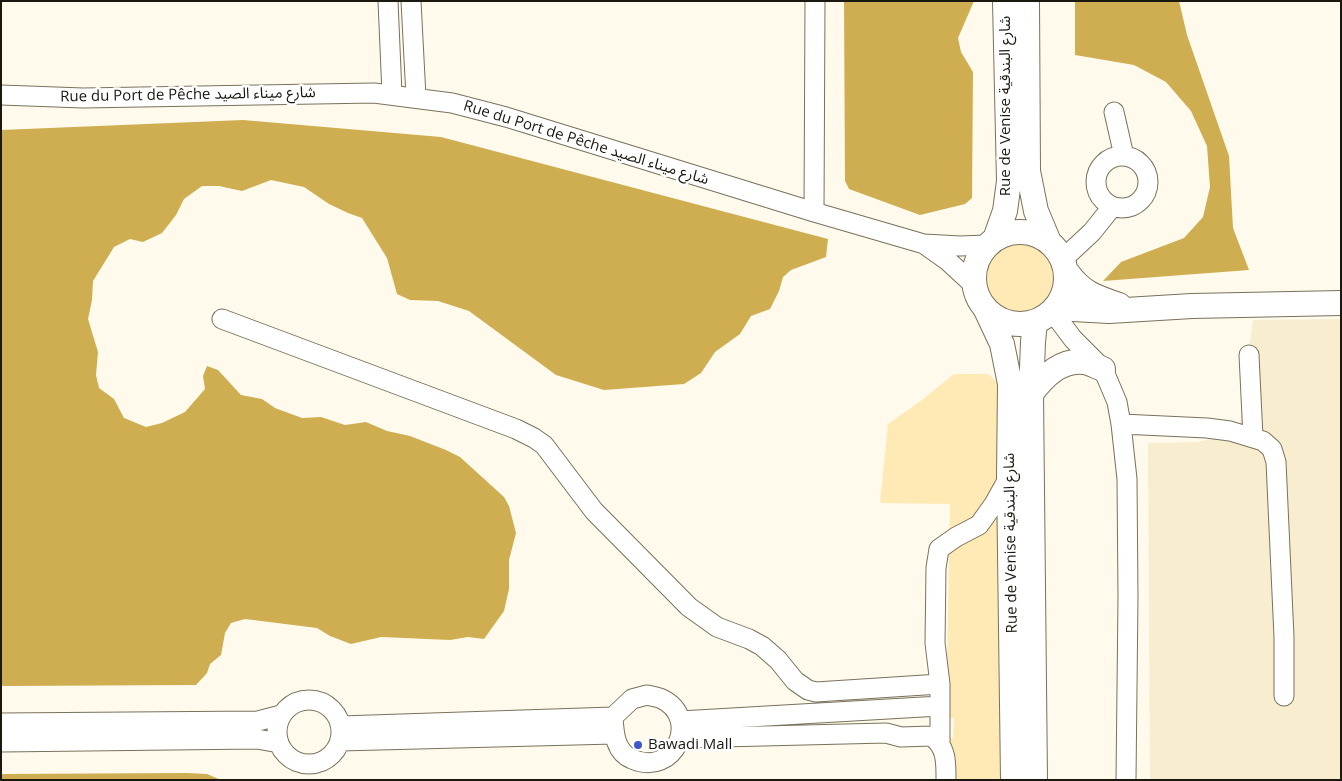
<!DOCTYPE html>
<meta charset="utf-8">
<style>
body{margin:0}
#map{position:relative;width:1342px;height:781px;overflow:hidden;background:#fffaeb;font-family:"Open Sans",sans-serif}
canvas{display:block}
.frame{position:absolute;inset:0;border:2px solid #1b1810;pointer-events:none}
</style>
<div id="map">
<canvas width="1342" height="781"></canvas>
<div class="frame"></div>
</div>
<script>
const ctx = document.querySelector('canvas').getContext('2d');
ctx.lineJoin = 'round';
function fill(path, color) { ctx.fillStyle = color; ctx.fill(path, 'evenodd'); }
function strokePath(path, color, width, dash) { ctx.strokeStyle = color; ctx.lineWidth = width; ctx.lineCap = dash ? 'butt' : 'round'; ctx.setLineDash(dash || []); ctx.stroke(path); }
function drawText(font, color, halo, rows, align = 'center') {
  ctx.font = font + ' "Open Sans","Noto Sans Arabic",sans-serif'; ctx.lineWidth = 5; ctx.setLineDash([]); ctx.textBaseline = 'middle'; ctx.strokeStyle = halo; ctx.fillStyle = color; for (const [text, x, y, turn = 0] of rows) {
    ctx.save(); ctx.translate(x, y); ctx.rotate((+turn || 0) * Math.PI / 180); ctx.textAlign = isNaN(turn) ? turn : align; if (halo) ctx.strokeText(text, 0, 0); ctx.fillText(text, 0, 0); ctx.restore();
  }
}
fill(new Path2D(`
 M 1341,319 L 1341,780 L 1150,780 L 1148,443 L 1198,442 L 1239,431 L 1253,320 Z`), '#f8edce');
fill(new Path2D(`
 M984 278a36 36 0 1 1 72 0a36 36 0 1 1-72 0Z
 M 954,374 L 988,374 L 1003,387 L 1009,780 L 937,780 L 947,738 L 953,738 L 954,718 L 946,718 L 950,504 L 880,503 L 888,424 L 922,400 Z`), '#ffeab5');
fill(new Path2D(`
 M 844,1 L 974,1 L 958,38 L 961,52 L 973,72 L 972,198 L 965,204 L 920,215 L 849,189 L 845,181 Z
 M 1075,1 L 1179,1 L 1187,35 L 1229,156 L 1233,228 L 1249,270 L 1103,281 L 1121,262 L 1184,238 L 1203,217 L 1210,187 L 1207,146 L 1191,111 L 1166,82 L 1134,65 L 1075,55 Z
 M 243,120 L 441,137 L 828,239 L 826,257 L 791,270 L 783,277 L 779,291 L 770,309 L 751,316 L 740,334 L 715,352 L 701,373 L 684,384 L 604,390 L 556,375 L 469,311 L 438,301 L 410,300 L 397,294 L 387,258 L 362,218 L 348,213 L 329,204 L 304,187 L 271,180 L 242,191 L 219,186 L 202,186 L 184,199 L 176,215 L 162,233 L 143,242 L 130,239 L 114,247 L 93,281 L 92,300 L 88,319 L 98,352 L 96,375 L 99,388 L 114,399 L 124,418 L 146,427 L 162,423 L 185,412 L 205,389 L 203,376 L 207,366 L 218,370 L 241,395 L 262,399 L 275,408 L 302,418 L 321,417 L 345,425 L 366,422 L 387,431 L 410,436 L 446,450 L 460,457 L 504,497 L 509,506 L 516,533 L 509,560 L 509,589 L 504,611 L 484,639 L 468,637 L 450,640 L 381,637 L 351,644 L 330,636 L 317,628 L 245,619 L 231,623 L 225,633 L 221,655 L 210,664 L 207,673 L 196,685 L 1,686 L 1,130 Z
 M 188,773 L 207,774 L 221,780 L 1,780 L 1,774 Z`), '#cfae52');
const minor = new Path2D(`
 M 388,1 L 392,94
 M 411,1 L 416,97
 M 1,95 L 83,98 L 374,93 L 452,103 L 506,117 L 814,212 L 924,244 L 960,246 L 987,245
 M 1114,112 L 1124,156
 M1096 182a26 26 0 1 1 52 0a26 26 0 1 1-52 0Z
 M 814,212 L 815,1
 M 924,244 L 948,261 L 974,285
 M 1063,259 L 1092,232 L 1112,207
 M 1052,311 L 1073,339 L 1103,369 L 1117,402 L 1121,424 L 1127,479 L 1128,597 L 1126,780
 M 222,319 L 516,429 L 534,438 L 544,445 L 594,511 L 689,607 L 717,627 L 749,639 L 762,646 L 778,660 L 795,681 L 808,690 L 816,692 L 940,684
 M 1249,355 L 1253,437
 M 1121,424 L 1207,428 L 1230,431 L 1263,441 L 1272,449 L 1276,462 L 1284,637 L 1284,696
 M 647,695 C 651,696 658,697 662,699 C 701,718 675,778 632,759 C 615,752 614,733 613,717 L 632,699 Z
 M277 732a32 32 0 1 1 64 0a32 32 0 1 1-64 0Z
 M 680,721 L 940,706
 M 1,723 L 258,721 L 281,715
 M 341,726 L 613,717
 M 681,738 L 886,733 L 901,737 L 931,736 C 947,746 946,764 946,780
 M 340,741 L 614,734
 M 1,742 L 257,739 L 279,743
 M 940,744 L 940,684 L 935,643 L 936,568 L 939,549 L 956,537 L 979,525 L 994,504 L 1009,477`);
const major = new Path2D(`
 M 1027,1 L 1028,171 L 1036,211 L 1049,242
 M974 278a46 46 0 1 1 92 0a46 46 0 1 1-92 0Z
 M 995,239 L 1005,211 L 1009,181 L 1005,1
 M 1067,272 C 1082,293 1095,297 1119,305
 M 1055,308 L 1109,311 L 1192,306 L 1341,303
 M 986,310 L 1002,344 L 1010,384 L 1009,477 L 1013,780
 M 1035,322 L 1033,342 L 1031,394 L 1035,780
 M 1031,394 C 1043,377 1060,359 1084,362 C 1090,363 1097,367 1103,369`);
strokePath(minor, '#79715c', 21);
strokePath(major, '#79715c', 26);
strokePath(minor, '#fff', 19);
strokePath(major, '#fff', 24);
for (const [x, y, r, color] of [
 [638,745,5,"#3e57c9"]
]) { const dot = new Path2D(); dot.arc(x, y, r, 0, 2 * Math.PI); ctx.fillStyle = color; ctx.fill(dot); strokePath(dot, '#fff', 2); }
drawText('15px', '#1b1810', '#fff', [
 ["Rue du Port de Pêche شارع ميناء الصيد",188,95,-1],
 ["Rue de Venise شارع البندقية",1006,106,-90],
 ["Rue du Port de Pêche شارع ميناء الصيد",586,143,17],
 ["Rue de Venise شارع البندقية",1011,543,-91]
]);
drawText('15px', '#1b1810', '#fff', [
 ["Bawadi Mall",648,745]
], 'left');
</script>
